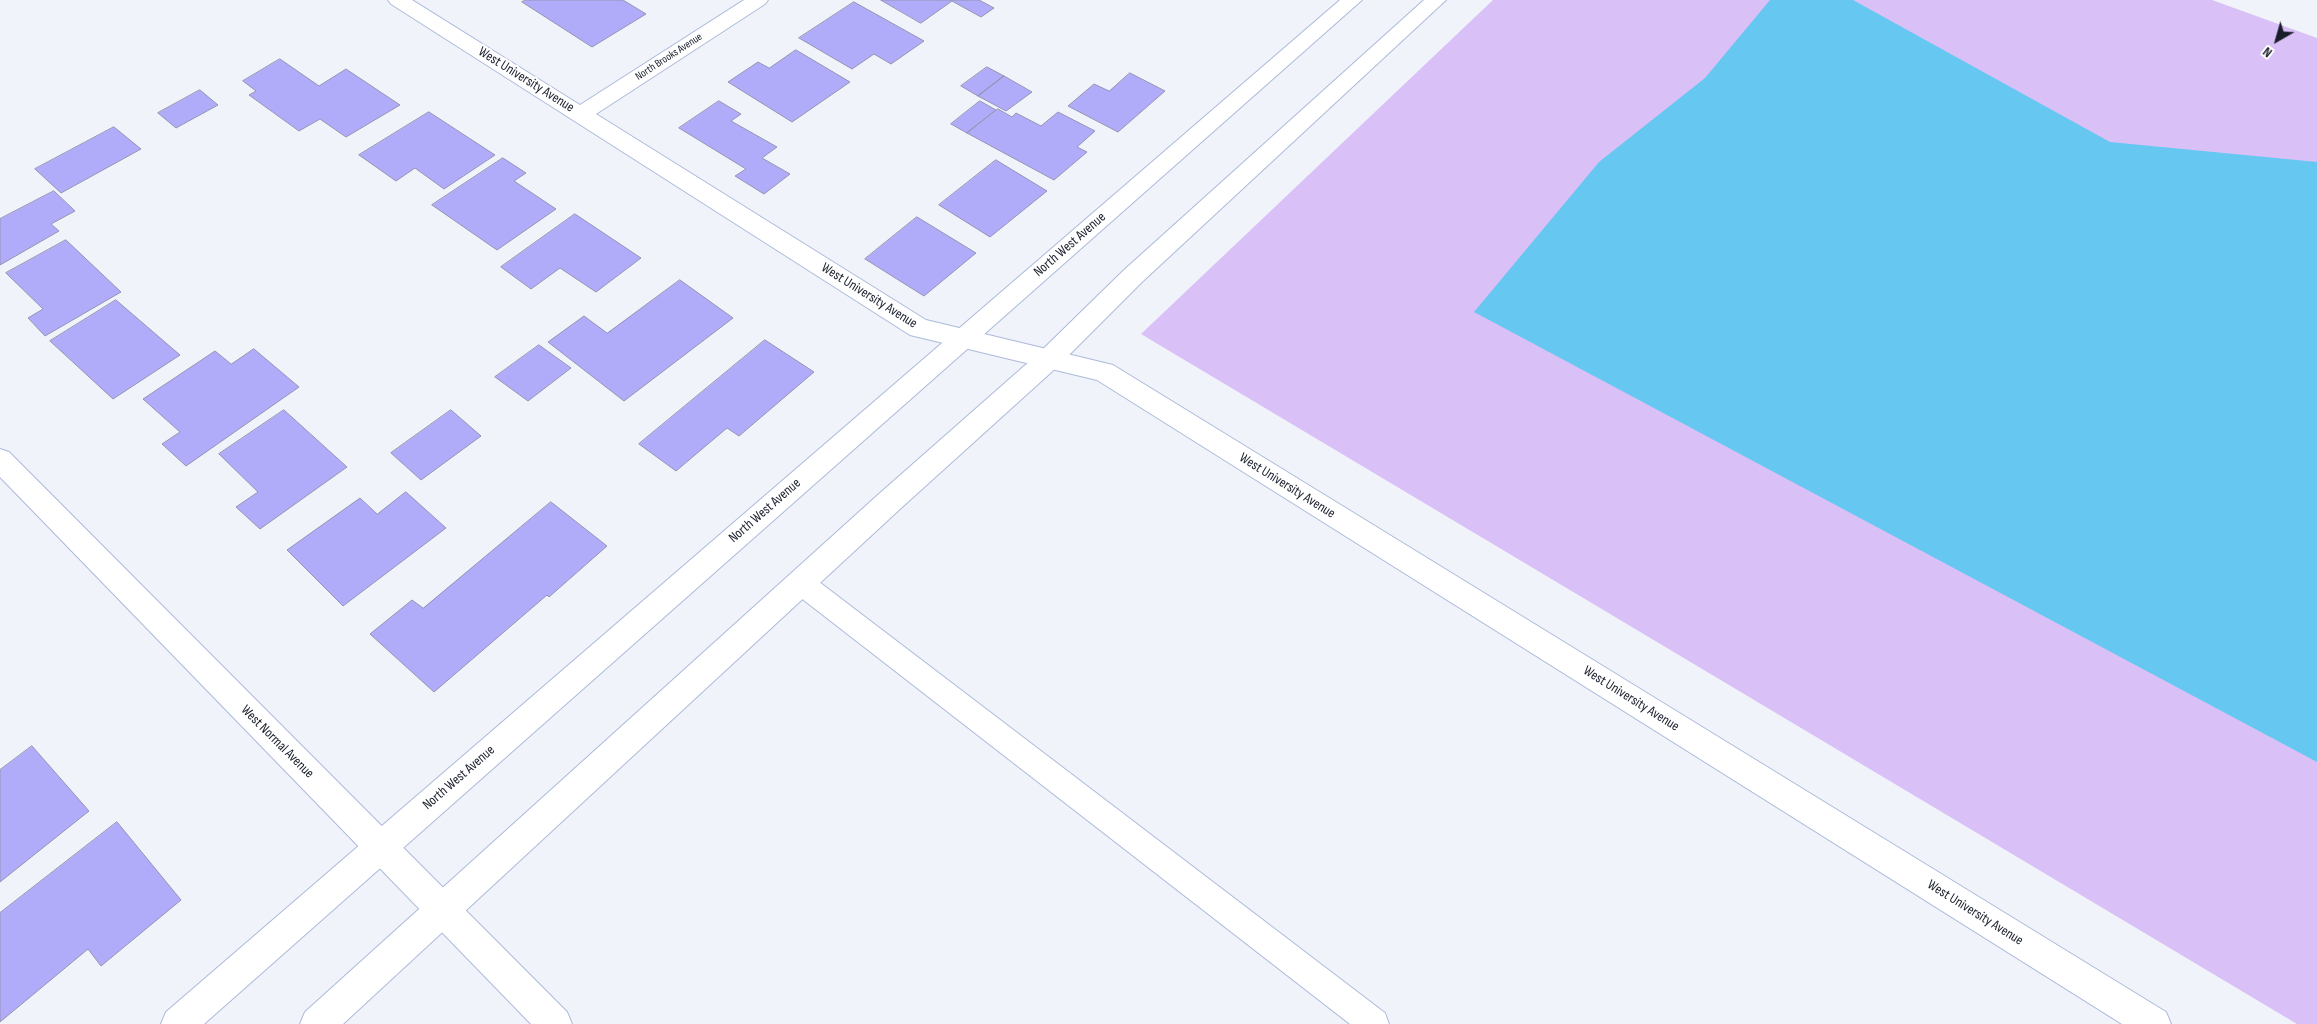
<!DOCTYPE html>
<style>
body{margin:0}
#map{position:relative;width:2317px;height:1024px;overflow:hidden;background:#f0f3fa;font-family:"Sofia Sans Condensed",sans-serif}
canvas{display:block}
.north{position:absolute;left:2252px;top:15px;width:50px;height:50px;-webkit-text-stroke:4px #fff;paint-order:stroke;rotate:218deg;font-size:14px;font-weight:700;line-height:20px;text-align:center;color:#191e2a}
.north::after{content:'';display:block;margin:auto;width:18px;height:22px;background:#191e2a;clip-path:polygon(50% 0,100% 100%,50% 72%,0 100%)}
</style>
<div id="map">
<canvas width="2317" height="1024"></canvas>
<div class="north">N</div>
</div>
<script>
const ctx = document.querySelector('canvas').getContext('2d');
ctx.lineJoin = 'round';
function fill(path, color) { ctx.fillStyle = color; ctx.fill(path, 'evenodd'); }
function strokePath(path, color, width, dash) { ctx.strokeStyle = color; ctx.lineWidth = width; ctx.lineCap = dash ? 'butt' : 'round'; ctx.setLineDash(dash || []); ctx.stroke(path); }
function drawText(font, color, halo, rows, align = 'center') {
  ctx.font = font + ' "Sofia Sans Condensed",sans-serif'; ctx.lineWidth = 4.5; ctx.setLineDash([]); ctx.textBaseline = 'middle'; ctx.strokeStyle = halo; ctx.fillStyle = color; for (const [text, x, y, turn = 0] of rows) {
    ctx.save(); ctx.translate(x, y); ctx.rotate((+turn || 0) * Math.PI / 180); ctx.textAlign = isNaN(turn) ? turn : align; if (halo) ctx.strokeText(text, 0, 0); ctx.fillText(text, 0, 0); ctx.restore();
  }
}
fill(new Path2D(`
 M 1493,0 L 2212,0 L 2317,38 L 2317,1024 L 2297,1024 L 1141,334 Z`), '#d9c0f6');
fill(new Path2D(`
 M 1770,0 L 1853,0 L 2110,142 L 2317,162 L 2317,762 L 1474,312 L 1599,162 L 1705,78 Z`), '#66c8f1');
const building = new Path2D(`
 M 526,0 L 623,0 L 646,14 L 592,47 L 522,2 Z
 M 881,0 L 979,0 L 994,8 L 981,17 L 952,1 L 921,23 Z
 M 854,2 L 924,41 L 891,64 L 874,54 L 852,69 L 799,38 Z
 M 796,50 L 850,82 L 792,122 L 728,82 L 758,62 L 769,68 Z
 M 280,59 L 319,86 L 346,69 L 400,105 L 346,137 L 320,119 L 299,131 L 249,95 L 256,91 L 243,81 Z
 M 987,67 L 1004,76 L 978,96 L 961,86 Z
 M 1130,73 L 1165,91 L 1118,132 L 1068,106 L 1094,84 L 1109,91 Z
 M 1004,76 L 1032,92 L 1006,111 L 978,96 Z
 M 200,90 L 218,105 L 176,128 L 158,113 Z
 M 719,101 L 741,114 L 731,121 L 777,147 L 762,158 L 790,174 L 764,194 L 735,176 L 746,169 L 679,128 Z
 M 980,101 L 996,110 L 967,133 L 951,124 Z
 M 998,109 L 1012,117 L 1016,113 L 1041,126 L 1058,112 L 1095,131 L 1077,147 L 1087,152 L 1054,180 L 967,133 Z
 M 429,112 L 495,155 L 444,189 L 415,168 L 396,181 L 359,155 Z
 M 114,127 L 141,149 L 61,193 L 35,169 Z
 M 503,158 L 526,173 L 514,181 L 556,209 L 497,250 L 432,205 Z
 M 996,160 L 1047,191 L 990,237 L 939,205 Z
 M 54,191 L 75,211 L 51,224 L 59,231 L 0,265 L 0,219 Z
 M 575,214 L 641,258 L 596,292 L 560,268 L 531,289 L 501,267 Z
 M 917,217 L 976,253 L 924,296 L 865,259 Z
 M 66,240 L 121,292 L 45,336 L 28,318 L 43,309 L 6,273 Z
 M 680,280 L 733,318 L 624,401 L 548,342 L 584,316 L 607,333 Z
 M 116,300 L 180,355 L 113,399 L 50,341 Z
 M 765,340 L 814,372 L 739,436 L 727,428 L 676,471 L 639,444 Z
 M 539,345 L 571,368 L 528,401 L 495,377 Z
 M 254,349 L 299,387 L 186,466 L 162,444 L 180,432 L 143,399 L 215,351 L 231,364 Z
 M 284,410 L 347,467 L 260,529 L 236,507 L 258,492 L 219,454 Z
 M 451,410 L 481,436 L 421,480 L 391,453 Z
 M 406,492 L 446,528 L 343,606 L 287,550 L 360,498 L 377,514 Z
 M 551,502 L 607,546 L 549,597 L 547,595 L 434,692 L 370,634 L 412,600 L 423,608 Z
 M 32,746 L 89,811 L 0,882 L 0,770 Z
 M 117,822 L 181,900 L 101,966 L 88,949 L 0,1022 L 0,913 Z`);
fill(building, '#b0acf9');
strokePath(building, '#9493b4', 1);
const service = new Path2D(`
 M 801,572 L 810,575 L 1385,1013 L 1389,1024 L 1350,1024 L 792,591 L 789,583 L 792,575 Z`);
const minor = new Path2D(`
 M 388,0 L 412,0 L 580,105 L 744,0 L 768,0 L 765,4 L 596,114 L 926,320 L 1113,365 L 2166,1012 L 2171,1024 L 2122,1024 L 1097,380 L 910,335 L 391,4 Z
 M 0,449 L 9,452 L 567,1012 L 572,1024 L 531,1024 L 0,477 Z`);
const secondary = new Path2D(`
 M 1340,0 L 1362,0 L 204,1024 L 161,1024 L 166,1012 Z
 M 1424,0 L 1446,0 L 1142,282 L 1057,367 L 900,509 L 343,1024 L 300,1024 L 305,1012 L 880,493 L 1039,353 L 1124,270 Z`);
strokePath(service, '#acbadb', 2);
strokePath(minor, '#acbadb', 2);
strokePath(secondary, '#acbadb', 2);
fill(service, '#fff');
fill(minor, '#fff');
fill(secondary, '#fff');
drawText('11px', '#191e2a', '#fff', [
 ["North Brooks Avenue",669,57,-33]
]);
drawText('14px', '#191e2a', '#fff', [
 ["West University Avenue",526,80,32],
 ["North West Avenue",1070,245,-41],
 ["West University Avenue",869,296,32],
 ["West University Avenue",1287,486,32],
 ["North West Avenue",765,511,-41],
 ["West University Avenue",1631,699,32],
 ["West Normal Avenue",277,742,45],
 ["North West Avenue",459,778,-41],
 ["West University Avenue",1975,913,32]
]);
</script>
